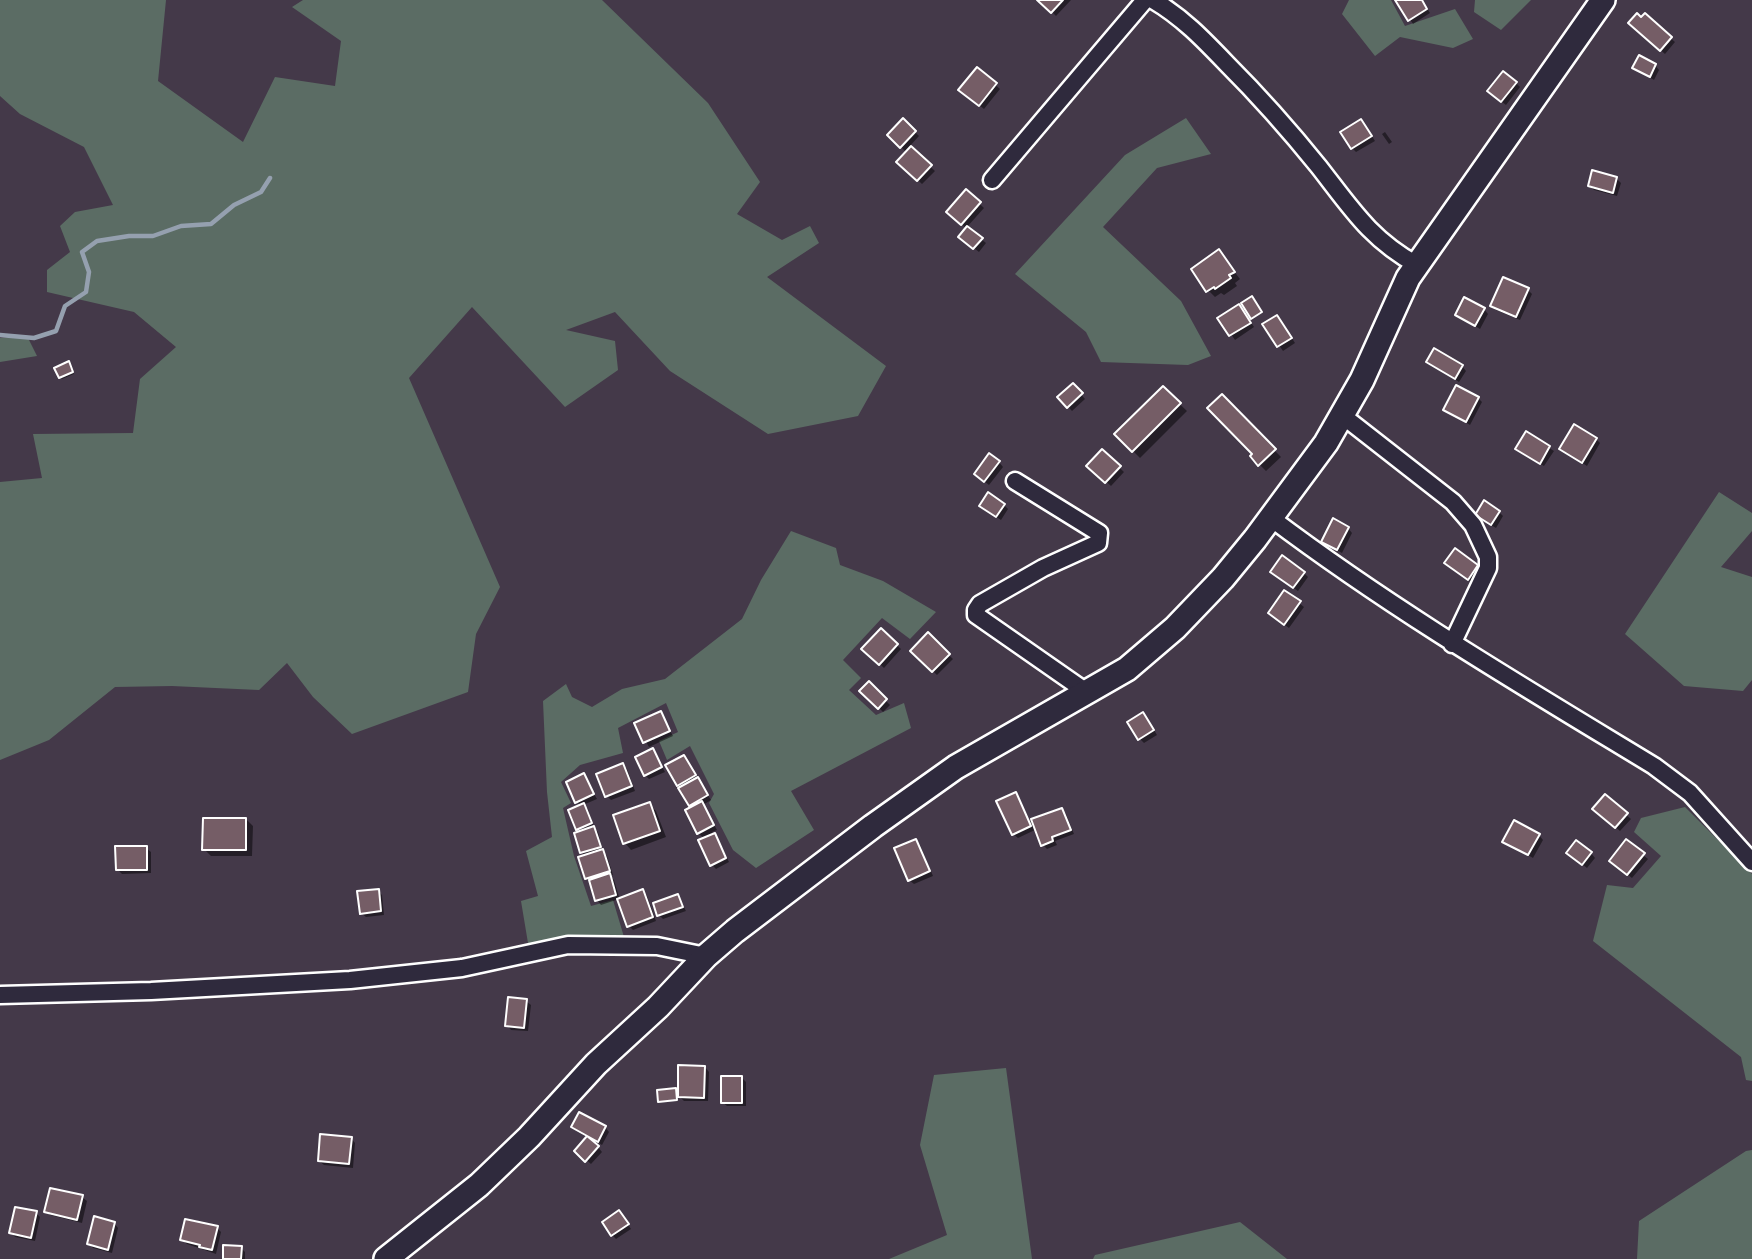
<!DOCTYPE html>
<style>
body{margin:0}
canvas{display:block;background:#443949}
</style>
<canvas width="1752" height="1259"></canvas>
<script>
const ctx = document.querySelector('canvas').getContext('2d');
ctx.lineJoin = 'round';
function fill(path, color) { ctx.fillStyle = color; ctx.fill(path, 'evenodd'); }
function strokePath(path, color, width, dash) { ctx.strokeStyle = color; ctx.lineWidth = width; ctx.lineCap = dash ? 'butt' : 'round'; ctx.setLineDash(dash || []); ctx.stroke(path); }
fill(new Path2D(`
 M 0,0 L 166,0 L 158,81 L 243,142 L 275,77 L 335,86 L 341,41 L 292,7 L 303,0 L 602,0 L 708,103 L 760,182 L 737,214 L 782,240 L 810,226 L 819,243 L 767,277 L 886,366 L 858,416 L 768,434 L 670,371 L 615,312 L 566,330 L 615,341 L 618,370 L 565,407 L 472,307 L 409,378 L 500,587 L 476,634 L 468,692 L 352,734 L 313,697 L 287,663 L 259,690 L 172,686 L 115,687 L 49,740 L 0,760 L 0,482 L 42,478 L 33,434 L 133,433 L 140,379 L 176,347 L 134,312 L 47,292 L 47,270 L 70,252 L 60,226 L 75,212 L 113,205 L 84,147 L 20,114 L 0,96 Z
 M 1349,0 L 1391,0 L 1405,26 L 1455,9 L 1473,39 L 1453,48 L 1400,37 L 1375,56 L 1342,14 Z
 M 1475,0 L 1531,0 L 1501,30 L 1474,12 Z
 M 1186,118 L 1211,154 L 1157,168 L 1103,227 L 1181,301 L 1211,356 L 1188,365 L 1101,362 L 1086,332 L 1015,274 L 1125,155 Z
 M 27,336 L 37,356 L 0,362 L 0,338 Z
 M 1719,492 L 1752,513 L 1752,531 L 1721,567 L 1752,577 L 1752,680 L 1743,691 L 1684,686 L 1625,634 Z
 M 791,531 L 836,548 L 840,565 L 883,581 L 936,612 L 910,639 L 882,618 L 843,660 L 861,678 L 849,690 L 876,715 L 904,703 L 911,728 L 791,791 L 814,830 L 756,868 L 733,850 L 709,803 L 714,794 L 690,746 L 667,760 L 659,741 L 678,732 L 666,703 L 618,728 L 623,753 L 580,765 L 561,782 L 571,803 L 563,808 L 574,856 L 591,906 L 613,900 L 624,937 L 529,949 L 521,901 L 538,896 L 526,851 L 552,837 L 547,792 L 543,701 L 566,684 L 572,697 L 592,707 L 622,689 L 665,679 L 742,619 L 761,580 Z
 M 1685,807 L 1752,874 L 1752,1081 L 1746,1080 L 1741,1057 L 1593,941 L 1607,885 L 1633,888 L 1661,856 L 1634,832 L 1641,818 Z
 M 1006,1068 L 1032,1259 L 889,1259 L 947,1235 L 920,1145 L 934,1075 Z
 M 1752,1150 L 1752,1259 L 1637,1259 L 1639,1221 L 1746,1151 Z
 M 1240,1222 L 1287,1259 L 1093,1259 L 1095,1255 Z`), '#5b6c64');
fill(new Path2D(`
 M 1040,0 L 1071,0 L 1056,16 Z
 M 1397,0 L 1422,0 L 1430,13 L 1413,24 Z
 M 1645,15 L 1675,42 L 1665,54 L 1635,27 Z
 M 1655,65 L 1659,70 L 1654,80 L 1634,68 Z
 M 977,69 L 1000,89 L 984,109 L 965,94 Z
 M 1516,83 L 1520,87 L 1506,105 L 1493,95 Z
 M 903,120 L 919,136 L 909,147 L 935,171 L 922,184 L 899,162 L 907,153 L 889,135 Z
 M 1365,125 L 1375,141 L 1356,152 L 1352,148 Z
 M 1385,132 L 1392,142 L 1389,144 L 1382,134 Z
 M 1616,178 L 1621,183 L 1617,196 L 1594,190 L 1590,186 Z
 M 966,191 L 984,208 L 967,227 L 986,243 L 979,252 L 965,241 L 967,229 L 948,212 Z
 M 1219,252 L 1240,279 L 1235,283 L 1237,286 L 1224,295 L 1221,293 L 1215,297 L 1208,290 Z
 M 1528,290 L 1532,294 L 1520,320 L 1496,310 L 1492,305 Z
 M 1484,309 L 1488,314 L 1480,329 L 1457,315 Z
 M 1243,310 L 1254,327 L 1235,340 L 1220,318 Z
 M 1281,321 L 1295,343 L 1283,351 L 1265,325 Z
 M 1428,362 L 1462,366 L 1466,371 L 1459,382 Z
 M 70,365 L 74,374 L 62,379 L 60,377 Z
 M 1073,385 L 1085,399 L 1072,411 L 1059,397 Z
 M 1163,388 L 1187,411 L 1140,458 L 1116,434 Z
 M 1222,397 L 1281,457 L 1266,471 L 1252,457 L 1254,454 Z
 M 1478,398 L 1482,402 L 1470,425 L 1445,410 Z
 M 1527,434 L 1554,451 L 1544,466 L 1522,453 Z
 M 1596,439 L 1600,443 L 1587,466 L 1561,449 Z
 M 1102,451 L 1124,472 L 1111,486 L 1089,466 Z
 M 999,462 L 1003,467 L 989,485 L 980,478 Z
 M 1004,505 L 1008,509 L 1001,520 L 985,510 Z
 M 1499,512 L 1503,516 L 1496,528 L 1481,519 Z
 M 1348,528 L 1352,533 L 1342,553 L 1323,542 Z
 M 1455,551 L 1482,571 L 1473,583 L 1451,567 Z
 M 1304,573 L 1308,577 L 1298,591 L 1276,576 Z
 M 1299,603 L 1304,607 L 1289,628 L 1274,617 Z
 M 881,630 L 901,649 L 884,668 L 864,649 Z
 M 928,635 L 953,659 L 937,675 L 912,651 Z
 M 869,684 L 890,705 L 883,712 L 862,691 Z
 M 660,713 L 673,736 L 649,747 L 636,724 Z
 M 1147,718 L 1157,735 L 1144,743 L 1140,739 Z
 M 653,750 L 665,772 L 649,779 L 645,775 Z
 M 684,757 L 711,800 L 703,805 L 717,830 L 712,832 L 718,839 L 729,862 L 716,869 L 712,865 L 705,839 L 698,833 L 693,808 L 678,785 Z
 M 623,765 L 627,769 L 635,791 L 611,800 L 607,796 Z
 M 584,776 L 597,799 L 583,805 L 588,809 L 594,828 L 598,832 L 603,852 L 607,856 L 613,875 L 610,876 L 614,880 L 620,900 L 643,891 L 647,896 L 656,921 L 633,930 L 629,926 L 619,899 L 601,905 L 597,900 L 591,882 L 586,878 L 586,857 L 582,853 L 576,834 L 581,832 L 577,829 L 581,806 L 577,802 Z
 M 1016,794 L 1030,821 L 1062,810 L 1066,814 L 1074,834 L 1055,841 L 1057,845 L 1047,849 L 1043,845 L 1037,829 L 1018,838 L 1013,834 Z
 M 1605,797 L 1631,819 L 1620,831 L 1599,813 Z
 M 649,804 L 656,811 L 666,837 L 631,850 L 625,843 Z
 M 246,819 L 253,826 L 252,856 L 211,856 L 204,849 Z
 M 1539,835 L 1543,840 L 1533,858 L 1504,841 Z
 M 916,841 L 920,845 L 933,876 L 914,884 L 909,880 Z
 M 146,848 L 151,852 L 151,873 L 122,874 L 118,870 Z
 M 1591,853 L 1595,858 L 1587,868 L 1573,857 Z
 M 1643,855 L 1648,859 L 1632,878 L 1615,865 Z
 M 378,891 L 382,895 L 384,915 L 366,917 L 361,913 Z
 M 678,896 L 686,911 L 663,919 L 659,915 Z
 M 526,1001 L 531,1005 L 528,1031 L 511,1030 L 507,1025 Z
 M 705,1067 L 709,1072 L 708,1101 L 684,1101 L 677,1094 L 678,1101 L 660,1101 L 675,1090 L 679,1094 Z
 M 742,1078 L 746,1082 L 746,1106 L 727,1106 L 722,1102 Z
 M 573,1127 L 605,1127 L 609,1132 L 602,1145 Z
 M 351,1138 L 355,1143 L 353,1168 L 324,1165 L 319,1161 Z
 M 598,1147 L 602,1152 L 591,1164 L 576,1151 Z
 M 82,1197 L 87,1201 L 82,1223 L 50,1215 L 46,1211 Z
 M 36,1213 L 40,1217 L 35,1241 L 15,1237 L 11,1232 Z
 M 623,1217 L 631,1229 L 616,1239 L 612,1235 Z
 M 114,1223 L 118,1228 L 112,1253 L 93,1248 L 89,1244 Z
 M 217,1228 L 221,1232 L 216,1254 L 187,1244 L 182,1240 Z
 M 241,1248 L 245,1252 L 245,1259 L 224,1259 Z`), '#0007');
strokePath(new Path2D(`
 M 0,335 L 34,338 L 56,331 L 65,306 L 86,292 L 89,272 L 82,252 L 97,241 L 129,236 L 153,236 L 181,226 L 211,224 L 234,205 L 261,192 L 270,178`), '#95a0af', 4.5);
const building = new Path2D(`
 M 1037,0 L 1063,0 L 1051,13 Z
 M 1395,0 L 1422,0 L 1427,9 L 1408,21 Z
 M 1637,13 L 1641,17 L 1645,13 L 1672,37 L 1660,51 L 1628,23 Z
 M 1639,55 L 1656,64 L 1650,77 L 1632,68 Z
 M 977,67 L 997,83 L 979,106 L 958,90 Z
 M 1503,71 L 1517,82 L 1501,102 L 1487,91 Z
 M 903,118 L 916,131 L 900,148 L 887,135 Z
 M 1361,119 L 1372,136 L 1351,149 L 1340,132 Z
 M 911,146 L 932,165 L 917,181 L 896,162 Z
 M 1592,170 L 1617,177 L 1613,193 L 1588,186 Z
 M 966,189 L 981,202 L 961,225 L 946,212 Z
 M 967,226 L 983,238 L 973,249 L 958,237 Z
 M 1219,249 L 1235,272 L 1229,275 L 1231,278 L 1215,289 L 1214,287 L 1206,292 L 1191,269 Z
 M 1503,277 L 1529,288 L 1516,317 L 1490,306 Z
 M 1252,296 L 1262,312 L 1251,319 L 1241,303 Z
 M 1464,297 L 1485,308 L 1475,326 L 1455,315 Z
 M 1239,304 L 1251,323 L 1229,336 L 1217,318 Z
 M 1277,315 L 1292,338 L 1277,347 L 1262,324 Z
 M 1434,348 L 1463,365 L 1455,379 L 1426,362 Z
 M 69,361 L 73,372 L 59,378 L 54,368 Z
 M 1073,383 L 1083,393 L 1067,408 L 1057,397 Z
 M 1456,385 L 1479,397 L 1466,422 L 1443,410 Z
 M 1163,386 L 1181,403 L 1132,452 L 1114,434 Z
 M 1222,394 L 1276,449 L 1258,466 L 1250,456 L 1252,454 L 1207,408 Z
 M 1574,424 L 1597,438 L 1582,463 L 1559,449 Z
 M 1526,431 L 1550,446 L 1540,464 L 1515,449 Z
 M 1102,449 L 1121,466 L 1105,483 L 1086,466 Z
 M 989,453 L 1000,461 L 984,482 L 974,474 Z
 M 988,492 L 1005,504 L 996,517 L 979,506 Z
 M 1484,500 L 1500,511 L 1491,525 L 1475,515 Z
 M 1333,518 L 1349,527 L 1337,550 L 1321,542 Z
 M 1455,548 L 1478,565 L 1468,580 L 1444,563 Z
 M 1282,555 L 1305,572 L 1293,588 L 1270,572 Z
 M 1284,590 L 1301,601 L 1284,625 L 1268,613 Z
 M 881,628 L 898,644 L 879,665 L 861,649 Z
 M 928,632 L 950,654 L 932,672 L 910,651 Z
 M 869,681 L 887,699 L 878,709 L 859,691 Z
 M 661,711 L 670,731 L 643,743 L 634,723 Z
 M 1143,712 L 1154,730 L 1138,740 L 1127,722 Z
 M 653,748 L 662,767 L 644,776 L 635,757 Z
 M 684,755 L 696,775 L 677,786 L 665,765 Z
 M 623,763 L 632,786 L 605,797 L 596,774 Z
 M 584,773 L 594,794 L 575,803 L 566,782 Z
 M 698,777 L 708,795 L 689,806 L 678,788 Z
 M 1016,792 L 1031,826 L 1012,835 L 996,801 Z
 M 1605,794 L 1628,813 L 1615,828 L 1592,809 Z
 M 702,801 L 714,825 L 697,834 L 685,810 Z
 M 650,802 L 660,831 L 623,844 L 613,815 Z
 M 584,803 L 592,823 L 576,830 L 568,810 Z
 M 1062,808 L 1071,830 L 1052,837 L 1053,841 L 1041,846 L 1031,819 Z
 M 203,818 L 246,818 L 246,850 L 202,850 Z
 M 1514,820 L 1540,834 L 1528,855 L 1502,842 Z
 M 594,826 L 601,847 L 580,853 L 574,833 Z
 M 715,833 L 726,858 L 710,866 L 698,840 Z
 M 916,839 L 930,871 L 908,881 L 894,848 Z
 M 1626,839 L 1645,853 L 1627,875 L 1609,861 Z
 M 1576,840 L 1592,852 L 1582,865 L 1566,853 Z
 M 115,846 L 147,846 L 147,870 L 116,870 Z
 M 603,849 L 610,871 L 585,879 L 578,857 Z
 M 610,873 L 616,895 L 595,901 L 589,880 Z
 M 379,889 L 381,911 L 360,914 L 357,891 Z
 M 643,889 L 653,917 L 627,927 L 617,899 Z
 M 678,894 L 683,907 L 657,916 L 653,903 Z
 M 508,997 L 527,999 L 524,1028 L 505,1026 Z
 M 678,1065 L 705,1066 L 704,1098 L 678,1097 Z
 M 721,1076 L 742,1076 L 742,1103 L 721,1103 Z
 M 676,1088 L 677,1100 L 658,1102 L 657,1090 Z
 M 579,1112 L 606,1126 L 598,1142 L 571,1127 Z
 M 320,1134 L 352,1137 L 349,1164 L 318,1161 Z
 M 587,1136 L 599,1146 L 585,1162 L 574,1151 Z
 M 50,1188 L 83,1195 L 77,1220 L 44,1212 Z
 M 15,1207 L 37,1211 L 31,1238 L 9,1233 Z
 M 619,1210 L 629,1224 L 611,1236 L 602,1222 Z
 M 94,1216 L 115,1222 L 108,1250 L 87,1244 Z
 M 185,1219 L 218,1226 L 212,1250 L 199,1247 L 200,1245 L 180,1240 Z
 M 223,1245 L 242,1246 L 241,1259 L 223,1259 Z`);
fill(building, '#755d66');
strokePath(building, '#fff', 2);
const street = new Path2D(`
 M 1153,0 C 1182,17 1203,39 1226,63 C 1259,96 1290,131 1319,167 C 1351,208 1370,239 1417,265
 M 992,180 L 1145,0
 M 1343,416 L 1453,502 L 1473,525 L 1488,557 L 1488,568 L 1452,644
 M 1015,481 L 1099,533 L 1098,543 L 1043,568 L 980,604 L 976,610 L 976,615 L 1088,693
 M 1271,518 C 1393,610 1524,687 1654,766 L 1690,793 L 1752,862
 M 0,995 L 151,991 L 350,980 L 462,968 L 568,945 L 657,946 L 706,956`);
const secondary = new Path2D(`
 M 386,1259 L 479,1185 L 529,1137 L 596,1064 L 658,1007 L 706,956 L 735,931 L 873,826 L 956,767 L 1127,669 L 1175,628 L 1223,578 L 1255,539 L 1326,443 L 1362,380 L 1408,278 L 1603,0`);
strokePath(street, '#fff', 21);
strokePath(secondary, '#fff', 28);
strokePath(street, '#2f2a3d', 16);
strokePath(secondary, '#2f2a3d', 23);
</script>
